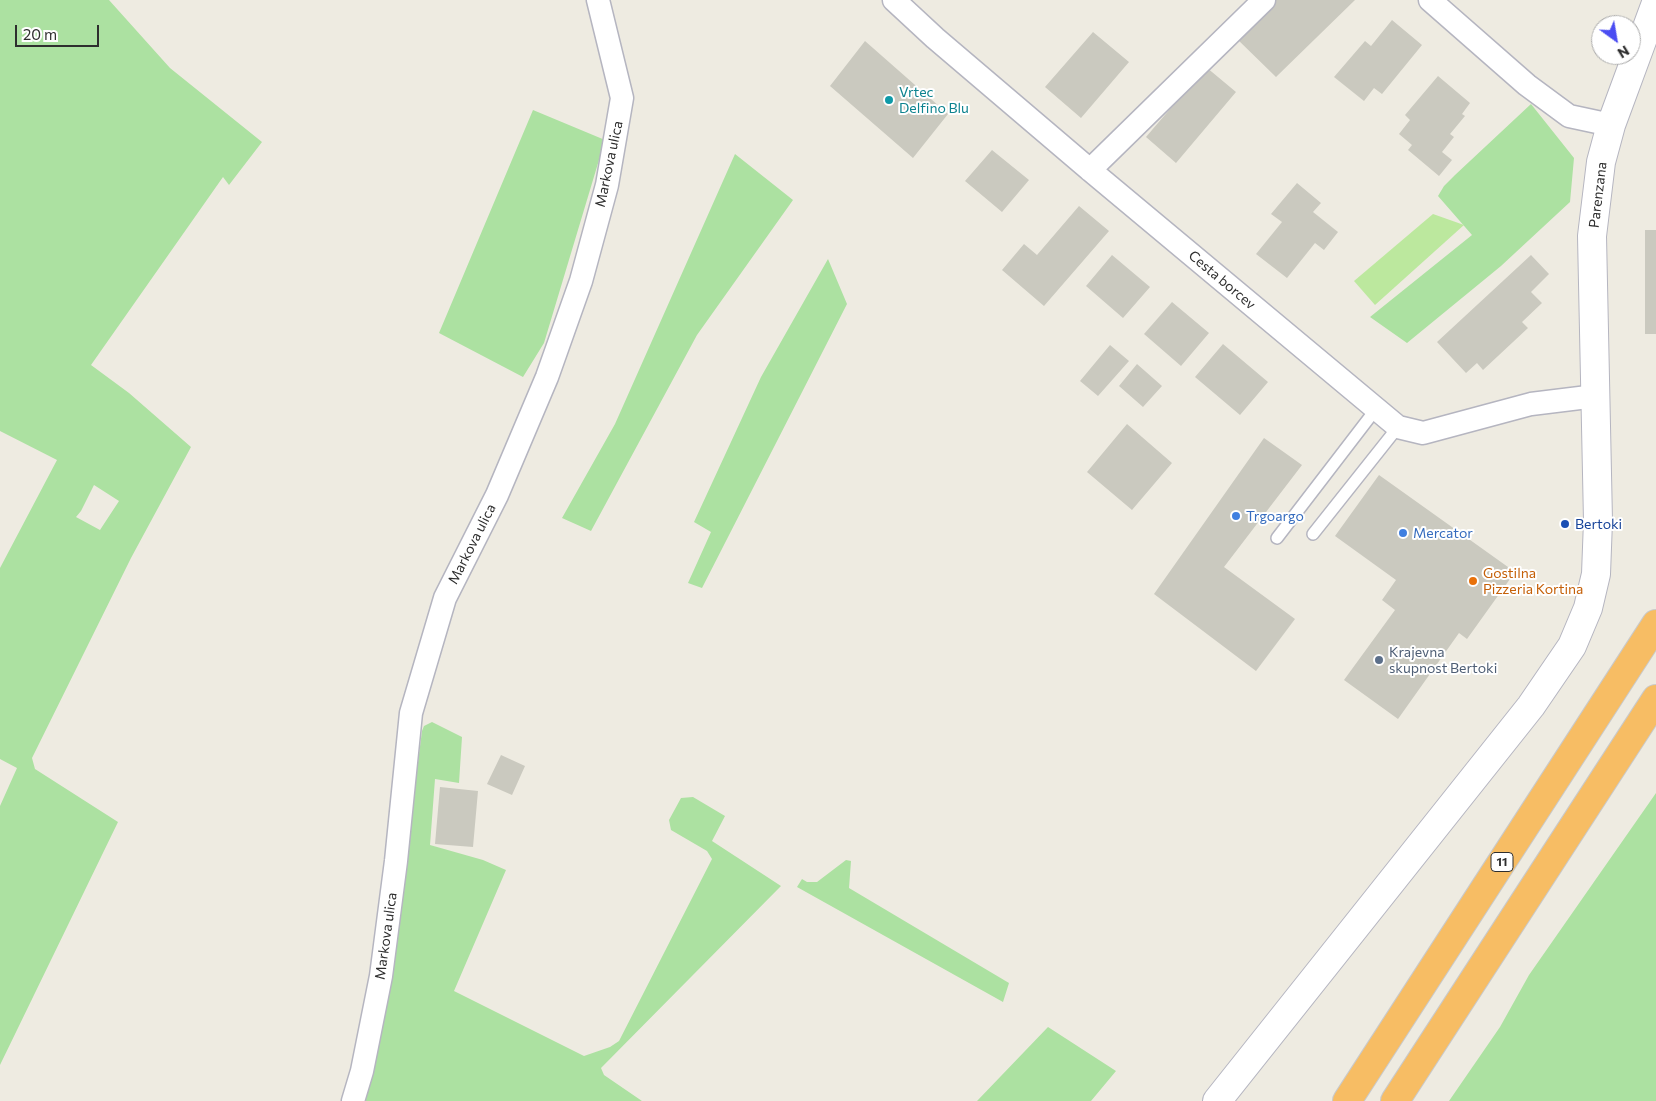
<!DOCTYPE html>
<style>
body{margin:0}
#map{position:relative;width:1656px;height:1101px;overflow:hidden;background:#eeebe1;font-family:Commissioner,sans-serif}
canvas{display:block}
.north{position:absolute;left:1591px;top:15px;width:50px;height:50px;box-sizing:border-box;background:#fff;border:1px solid #ababab;border-radius:50%;rotate:148deg;font-size:14px;font-weight:700;line-height:20px;text-align:center;color:#2e2e2e}
.north::after{content:'';display:block;margin:auto;width:18px;height:22px;background:#4b4df2;clip-path:polygon(50% 0,100% 100%,50% 72%,0 100%)}
.scale{position:absolute;left:15px;top:25px;width:84px;height:22px;box-sizing:border-box;border:2px solid #2e2e2e;border-top:0;padding-left:6px;font-size:15px;line-height:18px;white-space:nowrap;color:#2e2e2e;-webkit-text-stroke:4px #fff;paint-order:stroke}
</style>
<div id="map">
<canvas width="1656" height="1101"></canvas>
<div class="north">N</div>
<div class="scale">20 m</div>
</div>
<script>
const ctx = document.querySelector('canvas').getContext('2d');
ctx.lineJoin = 'round';
function fill(path, color) { ctx.fillStyle = color; ctx.fill(path, 'evenodd'); }
function strokePath(path, color, width, dash) { ctx.strokeStyle = color; ctx.lineWidth = width; ctx.lineCap = dash ? 'butt' : 'round'; ctx.setLineDash(dash || []); ctx.stroke(path); }
function drawText(font, color, halo, rows, align = 'center') {
  ctx.font = font + ' Commissioner,sans-serif'; ctx.lineWidth = 4; ctx.setLineDash([]); ctx.textBaseline = 'middle'; ctx.strokeStyle = halo; ctx.fillStyle = color; for (const [text, x, y, turn = 0] of rows) {
    ctx.save(); ctx.translate(x, y); ctx.rotate((+turn || 0) * Math.PI / 180); ctx.textAlign = isNaN(turn) ? turn : align; if (halo) ctx.strokeText(text, 0, 0); ctx.fillText(text, 0, 0); ctx.restore();
  }
}
fill(new Path2D(`
 M 0,0 L 109,0 L 170,68 L 262,142 L 229,185 L 223,177 L 91,365 L 129,393 L 191,447 L 131,558 L 32,758 L 35,769 L 118,822 L 0,1065 L 0,806 L 17,768 L 0,759 L 0,568 L 57,460 L 0,431 ZM 94,485 L 119,501 L 100,530 L 76,517 L 81,511 Z
 M 1531,104 L 1574,158 L 1570,202 L 1501,266 L 1407,343 L 1370,317 L 1472,235 L 1438,196 L 1444,186 L 1455,175 Z
 M 533,110 L 605,140 L 544,343 L 523,377 L 439,333 Z
 M 735,154 L 793,200 L 697,335 L 591,531 L 562,518 L 615,424 Z
 M 828,259 L 847,304 L 702,588 L 688,583 L 711,532 L 694,522 L 761,377 Z
 M 432,722 L 462,737 L 459,783 L 435,779 L 430,845 L 483,860 L 506,870 L 454,991 L 584,1056 L 610,1047 L 619,1041 L 712,859 L 707,851 L 671,830 L 669,820 L 681,798 L 693,797 L 725,816 L 712,841 L 781,886 L 601,1068 L 604,1075 L 642,1101 L 363,1101 L 392,964 L 422,731 L 424,726 Z
 M 1656,793 L 1656,1101 L 1449,1101 L 1500,1027 L 1529,975 Z
 M 846,860 L 851,861 L 849,888 L 1009,983 L 1003,1002 L 797,887 L 802,879 L 807,882 L 817,882 Z
 M 1048,1027 L 1116,1071 L 1091,1101 L 977,1101 Z`), '#ace1a1');
fill(new Path2D(`
 M 1433,214 L 1464,225 L 1375,305 L 1354,281 Z`), '#bce89e');
fill(new Path2D(`
 M 1275,0 L 1355,0 L 1276,77 L 1235,37 Z
 M 1392,20 L 1422,45 L 1382,94 L 1374,88 L 1364,101 L 1334,77 L 1365,41 L 1371,46 Z
 M 1093,32 L 1129,62 L 1081,118 L 1045,87 Z
 M 865,41 L 948,114 L 913,158 L 830,86 Z
 M 1206,67 L 1236,92 L 1176,163 L 1146,137 Z
 M 1438,76 L 1470,103 L 1462,114 L 1465,116 L 1450,134 L 1454,137 L 1442,152 L 1452,160 L 1439,176 L 1408,150 L 1412,145 L 1399,134 L 1410,120 L 1405,115 Z
 M 992,150 L 1029,180 L 1002,212 L 965,181 Z
 M 1297,183 L 1321,203 L 1313,212 L 1338,232 L 1324,250 L 1315,243 L 1287,278 L 1256,254 L 1282,222 L 1271,214 Z
 M 1079,206 L 1109,231 L 1044,306 L 1002,270 L 1024,244 L 1037,255 Z
 M 1645,230 L 1656,230 L 1656,334 L 1645,334 Z
 M 1112,255 L 1150,287 L 1123,318 L 1086,286 Z
 M 1531,255 L 1549,274 L 1531,292 L 1542,303 L 1522,322 L 1528,328 L 1483,370 L 1477,363 L 1466,373 L 1437,342 Z
 M 1172,302 L 1209,333 L 1181,366 L 1144,334 Z
 M 1223,344 L 1268,382 L 1240,415 L 1195,377 Z
 M 1110,345 L 1129,361 L 1098,396 L 1080,381 Z
 M 1137,364 L 1162,386 L 1143,407 L 1119,386 Z
 M 1127,424 L 1172,463 L 1132,510 L 1087,472 Z
 M 1264,438 L 1302,465 L 1224,567 L 1295,619 L 1256,671 L 1154,594 Z
 M 1379,475 L 1515,572 L 1467,639 L 1459,633 L 1398,719 L 1344,680 L 1395,610 L 1382,600 L 1396,580 L 1335,536 Z
 M 501,755 L 525,766 L 512,795 L 487,784 Z
 M 440,787 L 478,791 L 473,847 L 435,844 Z`), '#cac9bf');
const lane = new Path2D(`
 M 1313,534 L 1398,427
 M 1277,538 L 1376,409`);
const street = new Path2D(`
 M 894,0 L 935,38 L 1090,170 L 1398,427 L 1423,433 L 1531,404 L 1596,396
 M 1430,0 L 1527,85 L 1569,116 L 1611,125
 M 1090,170 L 1264,0
 M 353,1101 L 362,1071 L 381,976 L 396,861 L 411,713 L 445,598 L 497,495 L 547,377 L 581,281 L 607,185 L 622,98 L 598,0`);
const secondary = new Path2D(`
 M 1217,1101 L 1531,706 L 1572,646 L 1588,608 L 1596,574 L 1598,521 L 1592,236 L 1601,162 L 1611,125 L 1656,3`);
const highway = new Path2D(`
 M 1347,1101 L 1656,624
 M 1395,1101 L 1656,699`);
strokePath(lane, '#b5b5c0', 14);
strokePath(street, '#b5b5c0', 25);
strokePath(secondary, '#b5b5c0', 30);
strokePath(highway, '#c9c9c9', 30);
strokePath(lane, '#fff', 11);
strokePath(street, '#fff', 22);
strokePath(secondary, '#fff', 28);
strokePath(highway, '#f7bd64', 28);
for (const [x, y, r, color] of [
 [889,100,5,"#0f9aa8"],
 [1236,516,5,"#3f7fe0"],
 [1565,524,5,"#1a4fb4"],
 [1403,533,5,"#3f7fe0"],
 [1473,581,5,"#e8710a"],
 [1379,660,5,"#5c6f8a"]
]) { const dot = new Path2D(); dot.arc(x, y, r, 0, 2 * Math.PI); ctx.fillStyle = color; ctx.fill(dot); strokePath(dot, '#fff', 2); }
for (const [x, y, w] of [
 [1502,862,22]
]) { const box = new Path2D(); box.roundRect(x - w / 2, y - 9.5, w, 19, 4); ctx.fillStyle = '#fff'; ctx.fill(box); strokePath(box, '#2e2e2e', 1); }
drawText('bold 12px', '#2e2e2e', null, [
 ["11",1502,862]
]);
drawText('14px', '#0d838f', '#fff', [
 ["Vrtec",899,92],
 ["Delfino Blu",899,108]
], 'left');
drawText('14px', '#2e2e2e', '#fff', [
 ["Markova ulica",609,164,-78],
 ["Parenzana",1598,195,-83],
 ["Cesta borcev",1222,280,40],
 ["Markova ulica",472,544,-63],
 ["Markova ulica",386,936,-82]
]);
drawText('14px', '#366cbe', '#fff', [
 ["Trgoargo",1246,516],
 ["Mercator",1413,533]
], 'left');
drawText('14px', '#164399', '#fff', [
 ["Bertoki",1575,524]
], 'left');
drawText('14px', '#c56008', '#fff', [
 ["Gostilna",1483,573],
 ["Pizzeria Kortina",1483,589]
], 'left');
drawText('14px', '#4e5e75', '#fff', [
 ["Krajevna",1389,652],
 ["skupnost Bertoki",1389,668]
], 'left');
</script>
